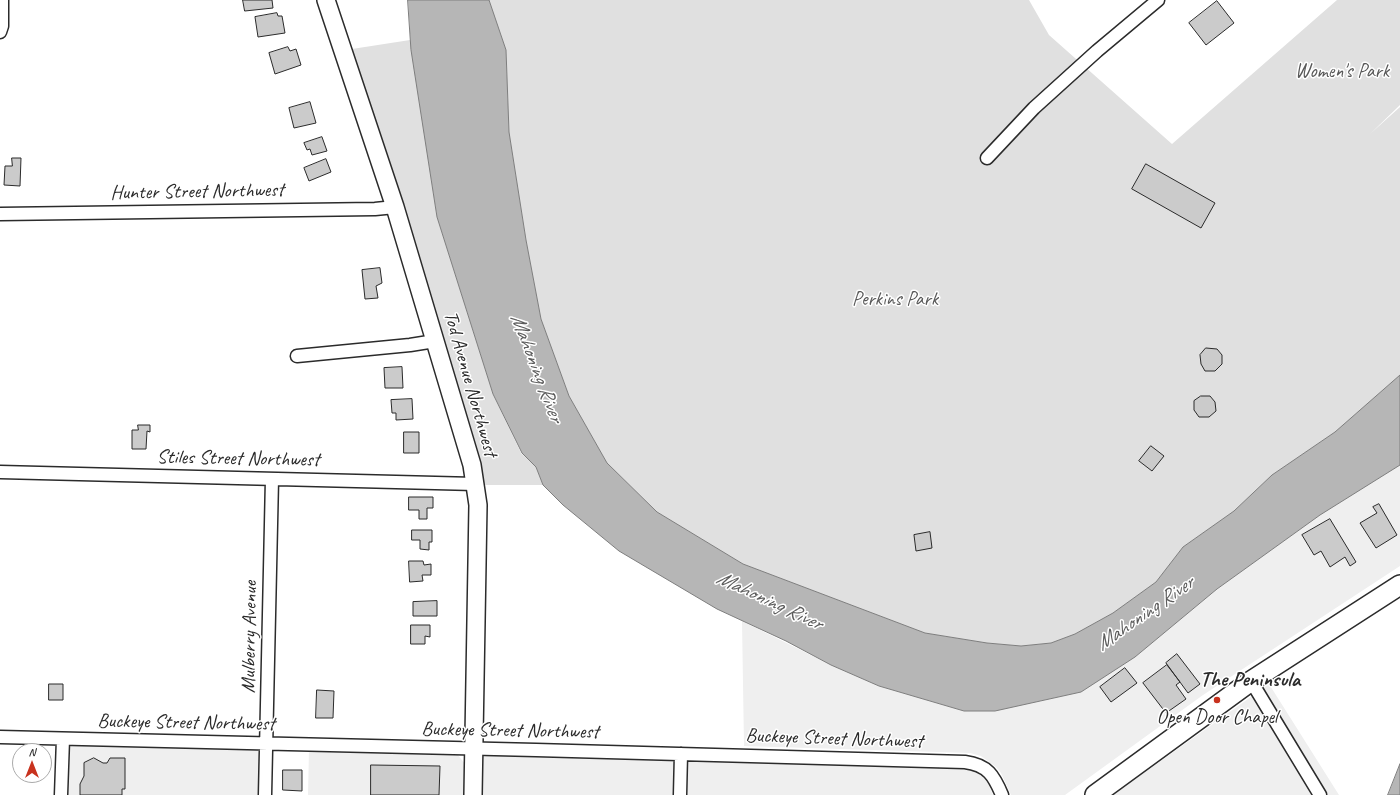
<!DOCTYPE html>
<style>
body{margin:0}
#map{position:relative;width:1400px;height:795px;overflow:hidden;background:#fff;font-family:Caveat,sans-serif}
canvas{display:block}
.north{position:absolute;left:12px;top:743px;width:40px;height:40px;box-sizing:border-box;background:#fff;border:1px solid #aaa;border-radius:50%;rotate:0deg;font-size:11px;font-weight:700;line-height:16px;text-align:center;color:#2b2b2b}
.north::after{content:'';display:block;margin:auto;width:14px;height:18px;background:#c8321e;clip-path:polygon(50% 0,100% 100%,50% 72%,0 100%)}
</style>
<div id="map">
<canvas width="1400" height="795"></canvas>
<div class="north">N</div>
</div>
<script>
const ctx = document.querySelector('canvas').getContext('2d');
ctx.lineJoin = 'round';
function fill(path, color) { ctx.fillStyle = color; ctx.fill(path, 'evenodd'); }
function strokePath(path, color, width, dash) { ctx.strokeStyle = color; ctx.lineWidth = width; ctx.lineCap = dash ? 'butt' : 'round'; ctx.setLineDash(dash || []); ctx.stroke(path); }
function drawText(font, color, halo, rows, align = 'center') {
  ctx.font = font + ' Caveat,sans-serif'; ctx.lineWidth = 3; ctx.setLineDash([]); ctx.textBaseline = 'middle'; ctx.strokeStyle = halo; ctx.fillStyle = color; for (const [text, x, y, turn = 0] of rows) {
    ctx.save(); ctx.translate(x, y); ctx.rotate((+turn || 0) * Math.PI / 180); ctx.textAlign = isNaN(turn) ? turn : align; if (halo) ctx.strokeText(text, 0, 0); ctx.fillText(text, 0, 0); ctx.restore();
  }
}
fill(new Path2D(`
 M 1400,465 L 1400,566 L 1203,695 L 1065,795 L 1011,795 L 1001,773 L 996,767 L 981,756 L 970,753 L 744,746 L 742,621 L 831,665 L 879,686 L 964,711 L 1042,701 L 1080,692 L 1135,657 L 1219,588 L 1320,515 Z
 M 1269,684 L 1339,795 L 1113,795 Z
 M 72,745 L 255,748 L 258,751 L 259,756 L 258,795 L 68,795 L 69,748 Z
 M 309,749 L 451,753 L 457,754 L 466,765 L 463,795 L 308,795 Z
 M 492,755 L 967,768 L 982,776 L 988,783 L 993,795 L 480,795 L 478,762 L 482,757 Z`), '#efefef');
fill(new Path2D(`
 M 489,0 L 1029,0 L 1049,35 L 1172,144 L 1337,0 L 1400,0 L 1400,105 L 1370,134 L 1400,107 L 1400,375 L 1335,432 L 1272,475 L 1234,511 L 1183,547 L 1156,582 L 1113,613 L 1075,634 L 1051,643 L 1021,646 L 987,643 L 925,633 L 743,564 L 657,512 L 607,463 L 569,396 L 541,319 L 526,240 L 509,132 L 506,50 Z
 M 410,40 L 437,217 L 493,394 L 521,453 L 536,467 L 543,485 L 483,485 L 482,468 L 352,49 Z`), '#e0e0e0');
const water = new Path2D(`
 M 408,0 L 489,0 L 506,50 L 509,132 L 526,240 L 541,319 L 569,396 L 607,463 L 657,512 L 743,564 L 925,633 L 987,643 L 1021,646 L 1051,643 L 1075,634 L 1113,613 L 1156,582 L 1183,547 L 1234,511 L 1272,475 L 1335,432 L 1400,375 L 1400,465 L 1320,515 L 1217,589 L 1135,657 L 1081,692 L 995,711 L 964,711 L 879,686 L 831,665 L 786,641 L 717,609 L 619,551 L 563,505 L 543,485 L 536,467 L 522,453 L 493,394 L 437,217 L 411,50 Z
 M 1400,764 L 1400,795 L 1388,795 Z`);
fill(water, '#b6b6b6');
strokePath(water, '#7e7e7e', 1);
const building = new Path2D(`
 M 243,0 L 272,0 L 273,8 L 245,11 Z
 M 1217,1 L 1234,23 L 1206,45 L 1189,23 Z
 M 277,13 L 278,16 L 282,16 L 285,33 L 258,37 L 255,17 Z
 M 288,47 L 290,51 L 296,49 L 301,65 L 275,74 L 269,53 Z
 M 310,102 L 316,123 L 294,128 L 289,108 Z
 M 322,137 L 327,151 L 312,155 L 310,149 L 307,150 L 304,143 Z
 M 12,158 L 21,158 L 20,186 L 4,185 L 5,166 L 12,166 Z
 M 326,159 L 331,172 L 309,181 L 304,168 Z
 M 1146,164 L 1215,203 L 1201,228 L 1132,189 Z
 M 380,268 L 382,283 L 376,286 L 378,298 L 365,299 L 362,270 Z
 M 1206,348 L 1217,349 L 1222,355 L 1222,364 L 1215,371 L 1205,371 L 1201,364 L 1200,355 Z
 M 402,367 L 403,388 L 385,388 L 384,368 Z
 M 1201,396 L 1210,396 L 1215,402 L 1216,411 L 1209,417 L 1199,417 L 1194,410 L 1194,401 Z
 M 412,399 L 413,419 L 396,420 L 396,413 L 392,413 L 391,400 Z
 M 138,425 L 150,425 L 150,432 L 147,431 L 146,449 L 132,449 L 132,430 L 138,430 Z
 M 404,432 L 419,432 L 419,453 L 404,453 Z
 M 1151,446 L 1164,456 L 1152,471 L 1139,461 Z
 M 409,497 L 433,497 L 433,508 L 427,508 L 427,519 L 419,519 L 419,510 L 409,510 Z
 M 1379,504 L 1397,535 L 1376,548 L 1360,523 L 1377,513 L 1373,507 Z
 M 1330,519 L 1356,562 L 1350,566 L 1345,557 L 1330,567 L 1321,551 L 1314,555 L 1302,535 Z
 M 412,530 L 432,530 L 432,542 L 429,542 L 429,550 L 420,549 L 420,540 L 412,540 Z
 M 930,532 L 932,548 L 916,551 L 914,535 Z
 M 409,561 L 423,561 L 424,565 L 431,564 L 431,575 L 422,575 L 423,581 L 410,582 Z
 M 437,601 L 437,616 L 413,616 L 413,602 Z
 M 411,625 L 430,625 L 430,637 L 425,636 L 425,644 L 411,644 Z
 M 1177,654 L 1200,684 L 1188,693 L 1166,663 Z
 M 1167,665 L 1180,682 L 1176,685 L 1186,699 L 1166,713 L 1143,683 Z
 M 1125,668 L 1137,683 L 1111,702 L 1100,687 Z
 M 49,684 L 63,684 L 63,700 L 49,700 Z
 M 317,690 L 334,691 L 333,718 L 316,718 Z
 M 94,758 L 103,763 L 107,763 L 110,758 L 125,758 L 125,789 L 122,789 L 122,795 L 80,795 L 80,784 L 84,776 L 84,763 Z
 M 371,765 L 440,766 L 439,795 L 371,795 Z
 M 283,770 L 302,770 L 302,791 L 283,790 Z`);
fill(building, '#cbcbcb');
strokePath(building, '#2b2b2b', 1);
const minor = new Path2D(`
 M 0,32 L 2,26 L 2,0
 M 987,158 L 1034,108 L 1097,51 L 1158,0
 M 0,214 L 375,209 L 395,207
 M 297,356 L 410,345 L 435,341
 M 0,472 L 475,484
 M 1251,681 L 1320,795
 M 0,737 L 536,750 L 965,762 C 988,765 994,776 1002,795
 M 61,795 L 63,739
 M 265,795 L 272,479
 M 680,795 L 681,754`);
const secondary = new Path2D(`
 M 326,0 L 395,207 L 472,465 L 478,505 L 473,795`);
const primary = new Path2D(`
 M 1095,795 L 1251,681 L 1400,585`);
strokePath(minor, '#2b2b2b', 15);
strokePath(secondary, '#2b2b2b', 20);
strokePath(primary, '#2b2b2b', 22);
strokePath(minor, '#fff', 12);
strokePath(secondary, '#fff', 17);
strokePath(primary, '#fff', 19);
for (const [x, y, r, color] of [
 [1217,700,4,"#c8321e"]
]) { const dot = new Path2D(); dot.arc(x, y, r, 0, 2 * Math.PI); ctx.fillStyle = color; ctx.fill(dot); strokePath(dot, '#fff', 1.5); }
drawText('20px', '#585858', '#fff', [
 ["Women's Park",1342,72],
 ["Perkins Park",895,300]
]);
drawText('20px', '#2b2b2b', '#fff', [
 ["Hunter Street Northwest",197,192,-1],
 ["Tod Avenue Northwest",470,384,74],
 ["Stiles Street Northwest",238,459,1],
 ["Mulberry Avenue",250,637,-89],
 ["Buckeye Street Northwest",186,723,1],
 ["Buckeye Street Northwest",510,731,1],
 ["Buckeye Street Northwest",834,739,2]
]);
drawText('20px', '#2b2b2b', '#fff', [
 ["Open Door Chapel",1217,718]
]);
drawText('italic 21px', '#5c5c5c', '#fff', [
 ["Mahoning River",536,368,69],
 ["Mahoning River",769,601,25],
 ["Mahoning River",1145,614,-35]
]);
drawText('bold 21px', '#2b2b2b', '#fff', [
 ["The Peninsula",1250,680]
]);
</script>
